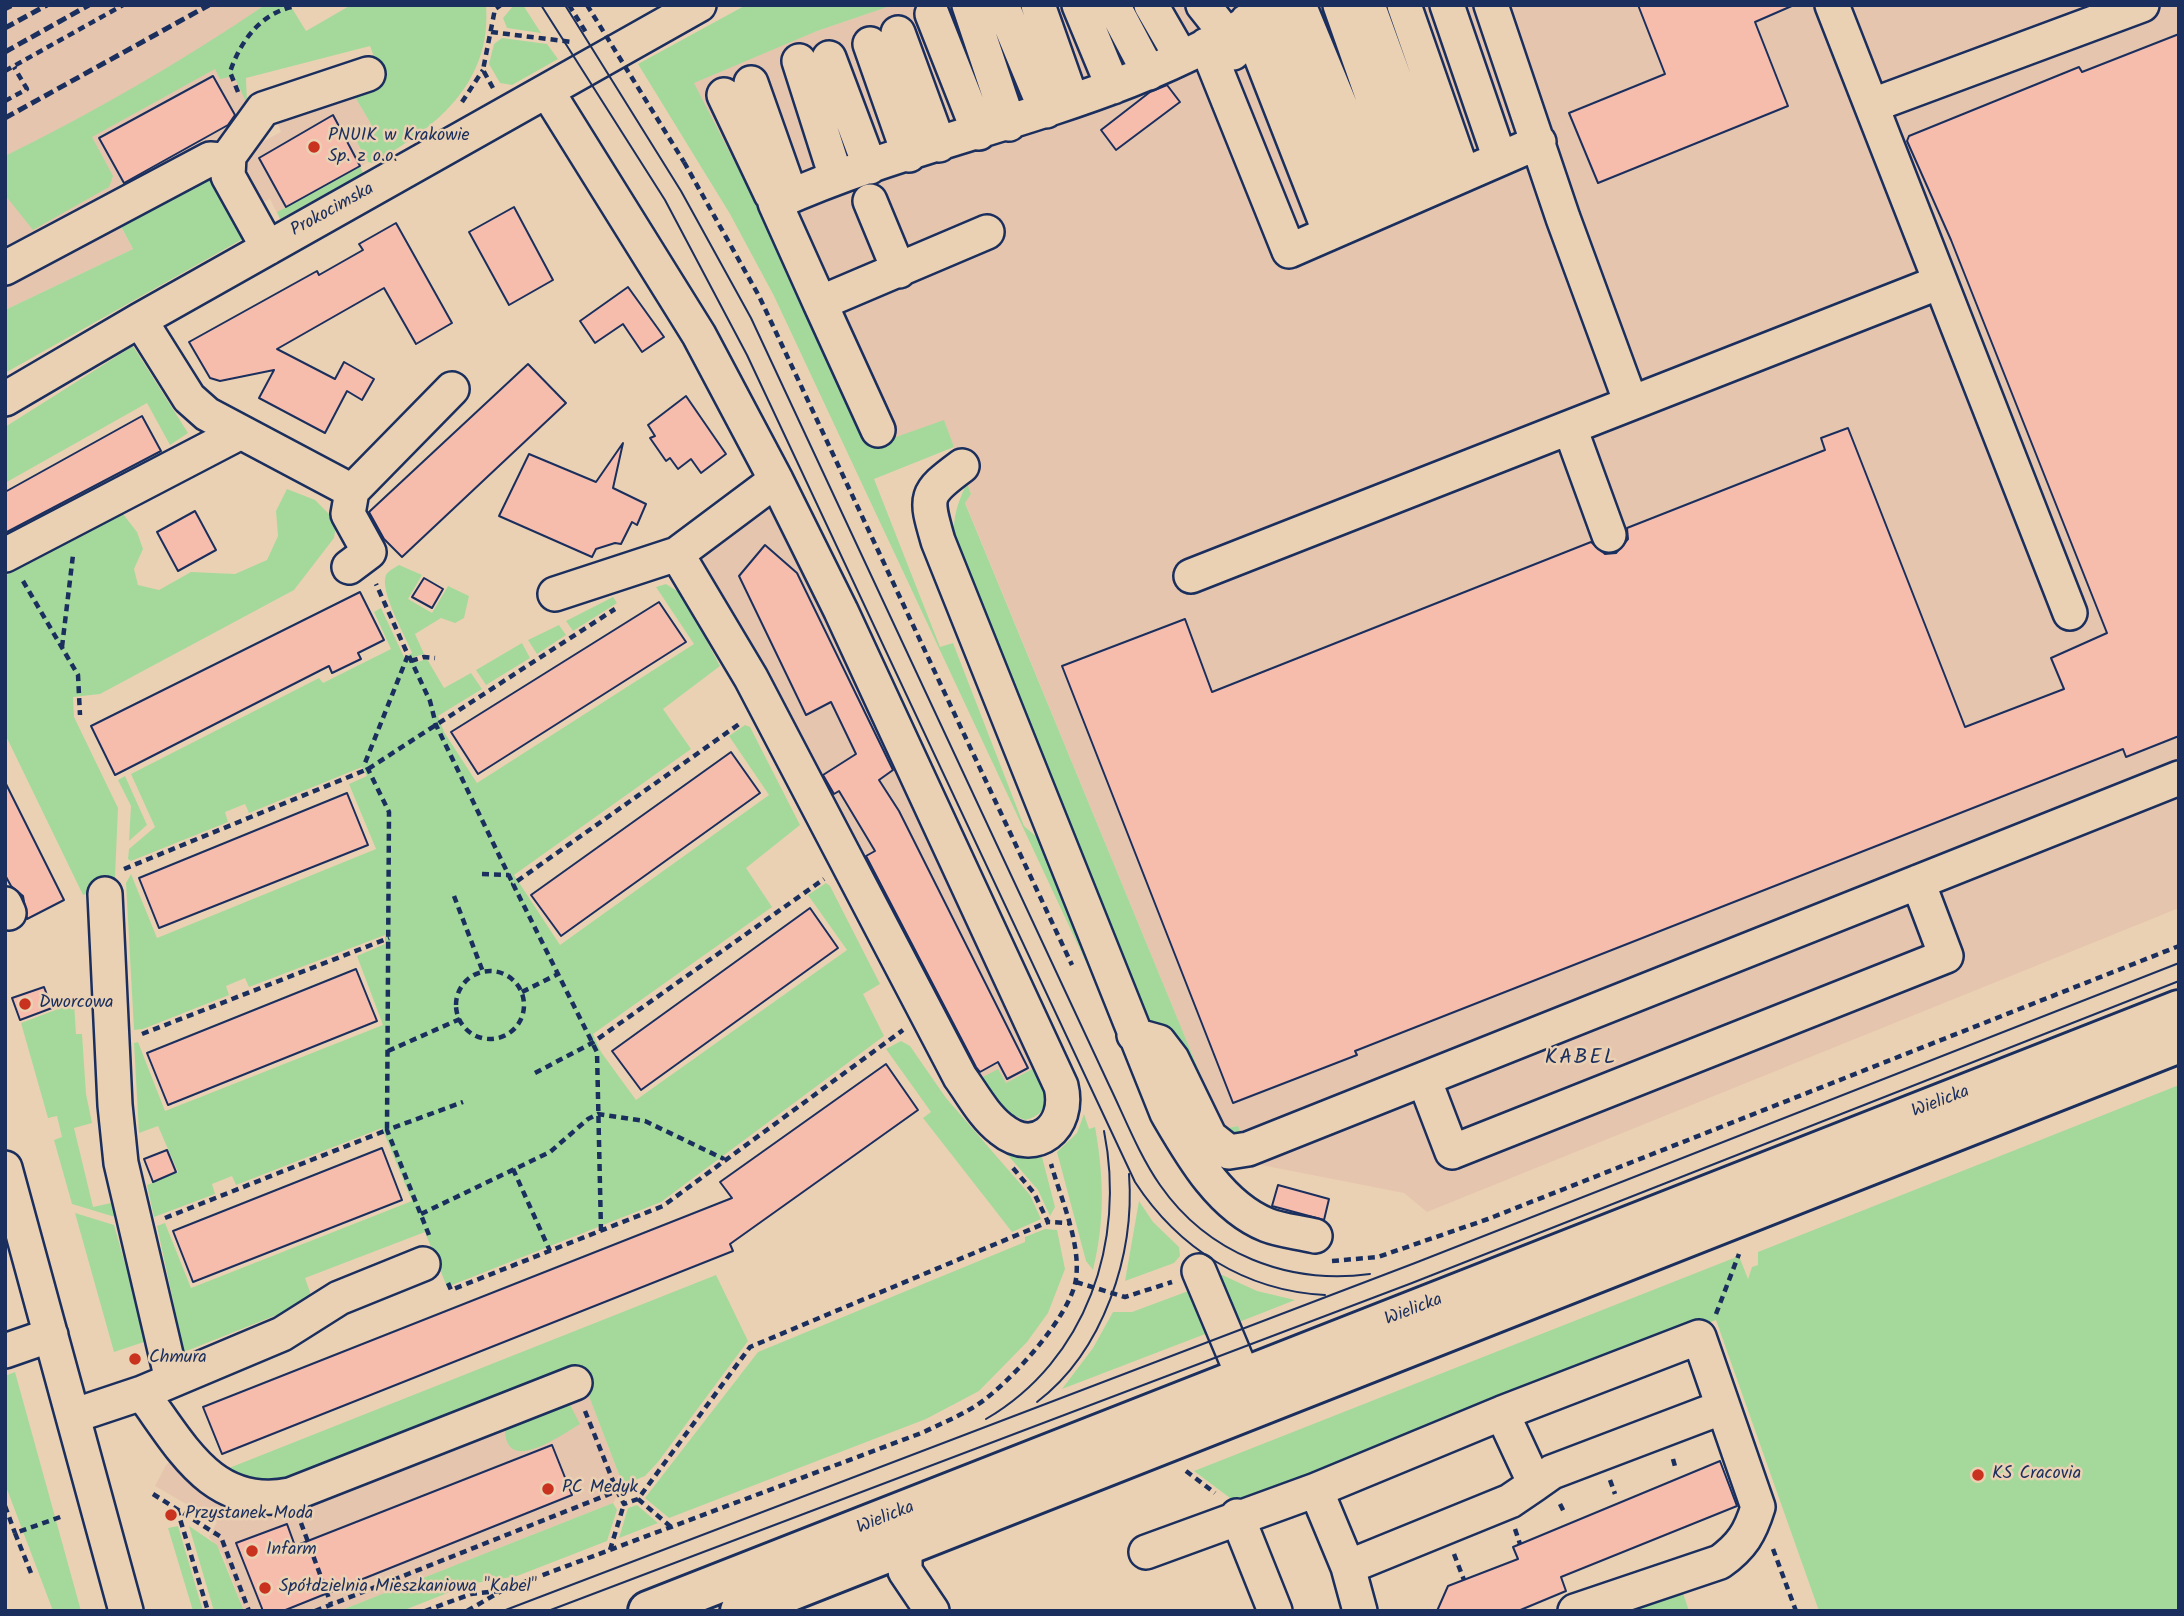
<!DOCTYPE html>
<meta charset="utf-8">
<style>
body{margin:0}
#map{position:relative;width:2184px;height:1616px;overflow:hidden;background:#ebd1b3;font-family:Kalam,sans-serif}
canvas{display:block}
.frame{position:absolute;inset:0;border:7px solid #1b2f5e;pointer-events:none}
</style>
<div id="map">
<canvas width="2184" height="1616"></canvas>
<div class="frame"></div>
</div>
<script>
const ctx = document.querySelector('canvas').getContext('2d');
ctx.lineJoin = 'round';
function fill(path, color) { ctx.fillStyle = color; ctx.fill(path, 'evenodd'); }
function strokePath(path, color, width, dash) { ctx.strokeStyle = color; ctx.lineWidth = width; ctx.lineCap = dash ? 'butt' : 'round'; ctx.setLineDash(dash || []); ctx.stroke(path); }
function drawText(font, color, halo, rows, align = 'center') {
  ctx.font = font + ' Kalam,sans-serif'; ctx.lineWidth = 5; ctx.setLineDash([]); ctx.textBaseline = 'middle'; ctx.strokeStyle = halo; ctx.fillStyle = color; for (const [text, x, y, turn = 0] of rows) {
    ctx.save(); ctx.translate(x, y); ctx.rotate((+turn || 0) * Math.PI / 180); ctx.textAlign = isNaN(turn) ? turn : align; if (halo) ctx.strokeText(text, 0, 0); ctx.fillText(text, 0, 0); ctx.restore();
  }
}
fill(new Path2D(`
 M 5,5 L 290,5 L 235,75 L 247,104 L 231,136 L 118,222 L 133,249 L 5,310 Z
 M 892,5 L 2179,5 L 2179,908 L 1427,1212 L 1404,1193 L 1256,1164 L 1253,1166 L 1238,1126 L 1223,1129 L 965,502 L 971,494 L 944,421 L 879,444 L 693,82 L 817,31 Z
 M 352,92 L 371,124 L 353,135 L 368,162 L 360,167 L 363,173 L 280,219 L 270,199 L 259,204 L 239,169 L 247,150 L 281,132 L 277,122 Z
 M 759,505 L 776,511 L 1038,1066 L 1006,1083 L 979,1079 L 863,854 L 829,800 L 700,563 L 700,555 Z
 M 577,1365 L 623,1485 L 613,1503 L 339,1611 L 244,1611 L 223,1555 L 209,1537 L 217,1522 L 155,1486 L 166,1465 L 185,1448 L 249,1494 Z`), '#e6c5ae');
fill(new Path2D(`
 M 265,5 L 290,5 L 306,31 L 351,5 L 486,5 C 492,84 435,129 372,163 L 368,162 L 353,135 L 371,124 L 352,92 L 383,81 L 370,46 L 246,78 L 247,104 L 234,76 L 220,79 L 215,69 L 92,137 L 113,176 L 109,187 L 33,230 L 5,195 L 5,156 C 96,111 181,62 265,5 Z
 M 514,5 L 523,5 L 541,33 L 507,28 L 503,18 Z
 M 746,5 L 893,5 L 817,31 L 694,83 L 879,443 L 944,420 L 954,447 L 874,479 L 940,647 L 953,643 L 1024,826 L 1046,845 L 1137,1071 L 774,296 L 730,214 L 638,64 Z
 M 502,38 L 547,44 L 558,59 L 512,85 L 500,83 L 489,64 L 494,44 Z
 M 360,167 L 363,173 L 280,219 L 277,212 Z
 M 208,173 L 248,236 L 5,373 L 5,310 L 133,249 L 118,221 Z
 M 133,346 L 188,433 L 170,445 L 147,403 L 5,483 L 5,427 Z
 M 967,483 L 971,494 L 965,503 L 1223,1129 L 1238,1126 L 1241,1133 L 1229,1137 L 1218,1134 L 1212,1127 L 1172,1043 L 1138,1012 L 1133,1003 L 957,554 C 950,527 955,508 967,483 Z
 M 287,489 L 315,500 L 331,516 L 336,525 L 334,538 L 294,590 L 100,694 L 73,697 L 74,717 L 118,808 L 115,877 L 104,887 L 83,895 L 5,734 L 5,576 L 123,514 L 137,532 L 143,549 L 134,569 L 138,585 L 159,590 L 191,572 L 235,574 L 267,560 L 278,536 L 276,511 Z
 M 399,565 L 422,575 L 408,599 L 432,613 L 448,586 L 469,596 L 464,618 L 455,623 L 441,618 L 415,634 L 424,654 L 414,657 L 417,662 L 427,659 L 444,688 L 471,673 L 482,689 L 438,716 L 444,732 L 477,783 L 694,644 L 656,587 L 666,584 L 682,594 L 720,666 L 663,709 L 691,749 L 514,875 L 560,945 L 769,795 L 729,736 L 745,725 L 750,727 L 800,825 L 746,868 L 772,907 L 593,1034 L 601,1052 L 636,1100 L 847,950 L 808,895 L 826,883 L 830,886 L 880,984 L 863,994 L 884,1036 L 661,1202 L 447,1287 L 425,1232 L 305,1278 L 310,1292 L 309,1302 L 184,1352 L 157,1226 L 165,1223 L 191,1288 L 412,1201 L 382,1128 L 236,1185 L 232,1176 L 212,1184 L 215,1194 L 154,1217 L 147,1185 L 178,1172 L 158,1126 L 139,1133 L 134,1043 L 138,1042 L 165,1111 L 383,1025 L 357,956 L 385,944 L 385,935 L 249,987 L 245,978 L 226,986 L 229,995 L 143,1029 L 134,1030 L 126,883 L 131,874 L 157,938 L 376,849 L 349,784 L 367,776 L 362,767 L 249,813 L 245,804 L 225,812 L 228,822 L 131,861 L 128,859 L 129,849 L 155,827 L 131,774 L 319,678 L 323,683 L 391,649 L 374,612 L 381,608 L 404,657 L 412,653 C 406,637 379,591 386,575 C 388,571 396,567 399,565 Z
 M 613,597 L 617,603 L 573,631 L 566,621 Z
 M 559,625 L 566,635 L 537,654 L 528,640 Z
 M 522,643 L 530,658 L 486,685 L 476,670 Z
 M 125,776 L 147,825 L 129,841 L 131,806 L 118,780 Z
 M 74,1003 L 76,1034 L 82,1034 L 86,1094 L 92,1123 L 74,1128 L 93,1207 L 111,1203 L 115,1217 L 72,1204 L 54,1140 L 62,1137 L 57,1116 L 48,1118 L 21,1023 Z
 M 901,1041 L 910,1046 L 946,1098 L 1030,1195 L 1041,1219 L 1012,1232 L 923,1118 L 931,1112 L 886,1049 Z
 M 1038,1066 C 1048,1087 1054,1114 1025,1120 L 1008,1113 L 979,1079 L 998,1069 L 1006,1083 Z
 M 2179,1085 L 2179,1611 L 1819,1611 L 1716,1320 L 1238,1504 L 1194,1471 L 1739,1256 L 1748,1279 L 1752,1267 L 1758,1265 L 1758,1252 Z
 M 1084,1114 L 1089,1129 L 1095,1127 C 1104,1177 1105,1221 1093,1270 L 1086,1261 L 1057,1152 L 1077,1133 Z
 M 1006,1153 L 1042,1157 L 1055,1207 L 1050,1216 L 1038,1190 Z
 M 1139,1201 L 1153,1222 L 1179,1247 L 1180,1256 L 1174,1263 L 1125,1281 Z
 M 75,1213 L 114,1225 L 147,1341 L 114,1352 Z
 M 1045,1229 L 1057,1230 L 1065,1269 L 1048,1313 L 1027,1342 L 979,1391 L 926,1419 L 669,1518 L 645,1498 L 758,1352 L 1025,1242 L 1025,1237 Z
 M 1220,1274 L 1257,1291 L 1295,1300 L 1234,1324 L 1217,1280 Z
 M 716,1275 L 748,1341 L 658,1462 L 645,1476 L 623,1485 L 577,1365 L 264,1488 L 224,1470 Z
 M 1191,1290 L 1213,1331 L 1062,1389 L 1093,1348 L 1113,1312 L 1132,1312 Z
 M 15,1372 L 81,1611 L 53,1611 L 5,1484 L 5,1376 Z
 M 569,1403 L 580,1424 C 558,1437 502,1478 505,1424 Z
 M 613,1503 L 617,1510 L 607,1541 L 517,1576 L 470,1584 L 402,1611 L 339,1611 Z
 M 637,1505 L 658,1523 L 619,1538 L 628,1508 Z
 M 178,1526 L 203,1611 L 193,1611 L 168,1528 Z
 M 189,1526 L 217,1545 L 244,1611 L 214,1611 Z
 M 1682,1590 L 1689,1611 L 1626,1611 Z`), '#a5d99b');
const building = new Path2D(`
 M 1638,5 L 1794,5 L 1755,22 L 1788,106 L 1598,183 L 1569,113 L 1665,74 Z
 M 2179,34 L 2179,736 L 2126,757 L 2123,749 L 1355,1051 L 1357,1055 L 1233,1103 L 1062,666 L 1185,619 L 1212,692 L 1591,542 L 1605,554 L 1616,553 L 1628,539 L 1627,528 L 1825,450 L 1821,438 L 1848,428 L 1965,727 L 2064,689 L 2051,658 L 2107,633 L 1951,240 L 1907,141 L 1909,136 L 2079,67 L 2082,72 Z
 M 213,76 L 235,115 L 228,125 L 124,183 L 99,138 Z
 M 1167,85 L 1180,102 L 1116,150 L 1101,130 L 1150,92 Z
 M 333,115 L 360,166 L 286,207 L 259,158 Z
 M 514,207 L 553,280 L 509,305 L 469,232 Z
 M 396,223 L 452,323 L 416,344 L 384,288 L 277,349 L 335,379 L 344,362 L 374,379 L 362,400 L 347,391 L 325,433 L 259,398 L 274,370 L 220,381 L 210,378 L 189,342 L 317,271 L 319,275 L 363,250 L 359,244 Z
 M 628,287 L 664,337 L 642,352 L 623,324 L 595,343 L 580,321 Z
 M 528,364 L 566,403 L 402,557 L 384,539 L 369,512 Z
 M 686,396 L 726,454 L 701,473 L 691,459 L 678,469 L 670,458 L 666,461 L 650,438 L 655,436 L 648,425 Z
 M 142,416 L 161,451 L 5,533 L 5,492 Z
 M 623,443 L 613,488 L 646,504 L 637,525 L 632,522 L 621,544 L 615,543 L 596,549 L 592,557 L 499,516 L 529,454 L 596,482 Z
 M 195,511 L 216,550 L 178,571 L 157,532 Z
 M 765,545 L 797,573 L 893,770 L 879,780 L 899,811 L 1028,1068 L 1007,1079 L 998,1062 L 980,1072 L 976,1067 L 866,856 L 875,851 L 839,791 L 834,794 L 823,775 L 856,754 L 831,702 L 806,715 L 739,576 Z
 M 424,578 L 443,589 L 432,608 L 412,597 Z
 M 360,592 L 384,640 L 358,653 L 361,659 L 332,673 L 329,666 L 115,775 L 91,726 Z
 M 659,602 L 686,642 L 478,774 L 451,732 Z
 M 731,752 L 760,793 L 561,936 L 531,895 Z
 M 5,782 L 64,900 L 27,919 L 23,896 L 11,886 L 5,875 Z
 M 347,793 L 368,845 L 159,928 L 139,878 Z
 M 810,908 L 838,948 L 641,1090 L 612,1051 Z
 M 356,969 L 377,1021 L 168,1105 L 147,1053 Z
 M 44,987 L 52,1008 L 20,1020 L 12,998 Z
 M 886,1064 L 918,1110 L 730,1244 L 733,1251 L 222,1454 L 203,1407 L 732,1198 L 720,1182 Z
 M 382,1148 L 402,1200 L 193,1282 L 173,1231 Z
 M 167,1150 L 176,1172 L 153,1182 L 144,1159 Z
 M 1278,1185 L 1329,1199 L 1324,1220 L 1272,1206 Z
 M 552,1445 L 572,1495 L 283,1611 L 263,1611 L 236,1543 L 287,1524 L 295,1546 Z
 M 1720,1461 L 1737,1506 L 1561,1577 L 1566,1591 L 1518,1611 L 1437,1611 L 1448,1586 L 1518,1559 L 1513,1547 Z`);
fill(building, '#f6bdad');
strokePath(building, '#1b2f5e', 2);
const minor = new Path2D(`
 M 969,5 L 1009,124
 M 1002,5 L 1046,111
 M 1038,5 L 1072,101
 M 1079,5 L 1113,87
 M 1113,5 L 1149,73
 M 1151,5 L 1181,57
 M 1203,5 L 1226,34 L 1233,53
 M 1267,5 L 1355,221
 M 1299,5 L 1383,209
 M 1340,5 L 1408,198
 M 1368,5 L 1434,187
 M 1404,5 L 1463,174
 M 1447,5 L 1500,159
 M 1491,5 L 1563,218 L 1631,403
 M 1832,5 L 2070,613
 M 932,14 L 979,133
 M 1247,21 L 1330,233
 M 898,33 L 939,145
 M 870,44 L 909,155
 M 1206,45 L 1289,251 L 1539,142
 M 829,58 L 870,167
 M 799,61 L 836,177
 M 751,83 L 791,196
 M 547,91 L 699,335 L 776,480 L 841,611 L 1061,1086 C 1071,1127 1035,1157 1001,1129 C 984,1116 973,1095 960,1077 L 751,678 L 677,554
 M 724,95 L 771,194
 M 1873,105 L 2142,5
 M 870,201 L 899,271
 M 987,232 L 820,303 L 775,203 C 938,129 1124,109 1275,5
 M 268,248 L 228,176 L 229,156 L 263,109 L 368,74
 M 5,268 L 210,159 L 222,160 L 227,167
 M 820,303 L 878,430
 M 140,320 L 189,398 L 207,414 L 352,491
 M 5,399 L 140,320 L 699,5
 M 1570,428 L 1609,535
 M 962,466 C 924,494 925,496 938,541 L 1167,1113 C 1191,1154 1220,1206 1267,1225 C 1282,1231 1300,1232 1315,1236
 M 5,555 L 239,433
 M 349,567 L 369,552 L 348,514 L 352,491 L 452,389
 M 1191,576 L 1940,282
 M 555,594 L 677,554 L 776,480
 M 105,894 L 115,1105 L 121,1163 L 172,1380
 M 5,904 L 9,913
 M 1134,1035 L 1159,1042 L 1172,1059 L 1210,1137 L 1229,1152 L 1248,1149 L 2179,778
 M 1424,1079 L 1452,1152 L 1946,956 L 1918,882
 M 5,1168 L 126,1611
 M 1199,1271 L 1244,1378
 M 5,1351 L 51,1335
 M 142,1393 C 182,1447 212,1510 290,1495 L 575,1383
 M 1502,1413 L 1535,1484 L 1552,1472 L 1723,1407
 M 73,1416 L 142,1393 L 282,1334 L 339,1298 L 423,1264
 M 1237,1516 L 1275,1611
 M 905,1546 L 905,1571 L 932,1611
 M 1146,1552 L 1316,1490
 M 1348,1567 L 1510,1501 L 1535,1484
 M 1360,1611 L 1348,1567 L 1316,1490 L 1502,1413 L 1699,1337 L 1758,1507 C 1750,1533 1742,1546 1720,1562 L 1575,1611`);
const major = new Path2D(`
 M 648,1611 L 2179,1010
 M 740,1611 L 2179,1043`);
strokePath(minor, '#1b2f5e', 38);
strokePath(major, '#1b2f5e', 44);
strokePath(new Path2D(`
 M 569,5 L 587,34
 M 5,9 L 13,5
 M 491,32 L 572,42
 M 5,71 L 123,5
 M 493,88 L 483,70 L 495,9 L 501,5
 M 238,92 L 230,72 C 240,42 260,14 292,7
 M 5,101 L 27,89 L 14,67
 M 462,102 L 483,70
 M 684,162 L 759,296 L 1072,965
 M 23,581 L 78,675 L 80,715
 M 62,647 L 73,555
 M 409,656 L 430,701 L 436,725 L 513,884
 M 411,661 L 424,657 L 435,658
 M 124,869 L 368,769 L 615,609
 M 482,874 L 509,875
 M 454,896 L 483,972
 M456 1005a34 34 0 1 1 68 0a34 34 0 1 1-68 0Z
 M 522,992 L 558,974
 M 142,1034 L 389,938
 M 388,1051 L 460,1019
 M 535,1073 L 592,1043 L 824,879
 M 1013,1168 L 1034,1193 L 1048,1222 L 1068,1223
 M 513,1169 L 550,1251
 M 421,1214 L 550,1152 L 588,1119 L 598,1114 L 645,1121 L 724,1159
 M 165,1218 L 387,1130 L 389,812 L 365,763 L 408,655 L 376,584
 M 601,1231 L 597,1052 L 513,884 L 742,722
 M 429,1235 L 387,1130 L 463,1102
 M 1332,1261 L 1378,1257 L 1488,1219 L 2179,946
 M 1076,1282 L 1125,1297 L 1172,1282
 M 448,1283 L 451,1290 L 663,1206 L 903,1030
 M 1716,1314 L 1739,1254
 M 585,1411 L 617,1491
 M 1673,1459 L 1676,1470
 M 1186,1471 L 1215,1493
 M 1610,1480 L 1615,1494
 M 153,1494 L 221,1537 L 249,1611
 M 638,1499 L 671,1527
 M 1560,1504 L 1565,1514
 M 5,1506 L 15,1533
 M 177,1509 L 208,1611
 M 301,1523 L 331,1604
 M 1515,1529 L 1520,1544
 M 1773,1549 L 1796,1611
 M 610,1550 L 624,1504
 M 1454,1554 L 1464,1580
 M 31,1573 L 15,1533 L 63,1516
 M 315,1611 L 617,1491 L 624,1504 L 638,1499 L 750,1347 L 1048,1222
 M 425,1611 L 471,1594 L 499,1591
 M 467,1611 L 503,1590 L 924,1432 C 942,1423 960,1416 977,1405 C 1008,1385 1071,1316 1076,1279 C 1081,1243 1061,1199 1051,1164`), '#1b2f5e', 4.5, [7, 5]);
strokePath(minor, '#ebd1b3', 33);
strokePath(major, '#ebd1b3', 38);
strokePath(new Path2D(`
 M 541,5 L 665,200 L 747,355 L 1135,1182 C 1178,1248 1245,1291 1325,1295
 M 565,5 L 681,191 L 751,318 L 1109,1085 C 1125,1118 1139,1155 1160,1185 C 1208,1254 1288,1285 1370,1274
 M 1037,1402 C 1104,1351 1135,1254 1129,1174
 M 986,1419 C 1087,1360 1126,1241 1104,1131
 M 503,1611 L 1415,1263 L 2179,963
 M 548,1611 L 1412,1283 L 2179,981`), '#1b2f5e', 2);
strokePath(new Path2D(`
 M 5,28 L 47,5
 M 5,52 L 89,5
 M 5,118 L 209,5`), '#1b2f5e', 5, [10, 5]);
strokePath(new Path2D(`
 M 587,5 L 684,162`), '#1b2f5e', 4.5, [7, 5]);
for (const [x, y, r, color] of [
 [314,147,7,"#c8321e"],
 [25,1004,7,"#c8321e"],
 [135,1359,7,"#c8321e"],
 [1978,1475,7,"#c8321e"],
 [548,1489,7,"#c8321e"],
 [171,1515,7,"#c8321e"],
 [252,1551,7,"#c8321e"],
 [265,1588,7,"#c8321e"]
]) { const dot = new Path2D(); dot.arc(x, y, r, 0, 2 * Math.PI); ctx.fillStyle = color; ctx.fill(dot); strokePath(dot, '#ebd1b3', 2.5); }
drawText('18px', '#1b2f5e', '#ebd1b3', [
 ["PNUIK w Krakowie",328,137],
 ["Sp. z o.o.",328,158],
 ["Dworcowa",39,1004],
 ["Chmura",149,1359],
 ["KS Cracovia",1992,1475],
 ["PC Medyk",562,1489],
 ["Przystanek Moda",185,1515],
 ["Infarm",266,1551],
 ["Spółdzielnia Mieszkaniowa \"Kabel\"",279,1588]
], 'left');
drawText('18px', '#1b2f5e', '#ebd1b3', [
 ["Prokocimska",333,211,-29],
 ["Wielicka",1941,1103,-21],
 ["Wielicka",1414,1311,-21],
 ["Wielicka",886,1519,-22]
]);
ctx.letterSpacing = '2px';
drawText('21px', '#1b2f5e', '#ebd1b3', [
 ["KABEL",1581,1059]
]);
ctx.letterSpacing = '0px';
</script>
